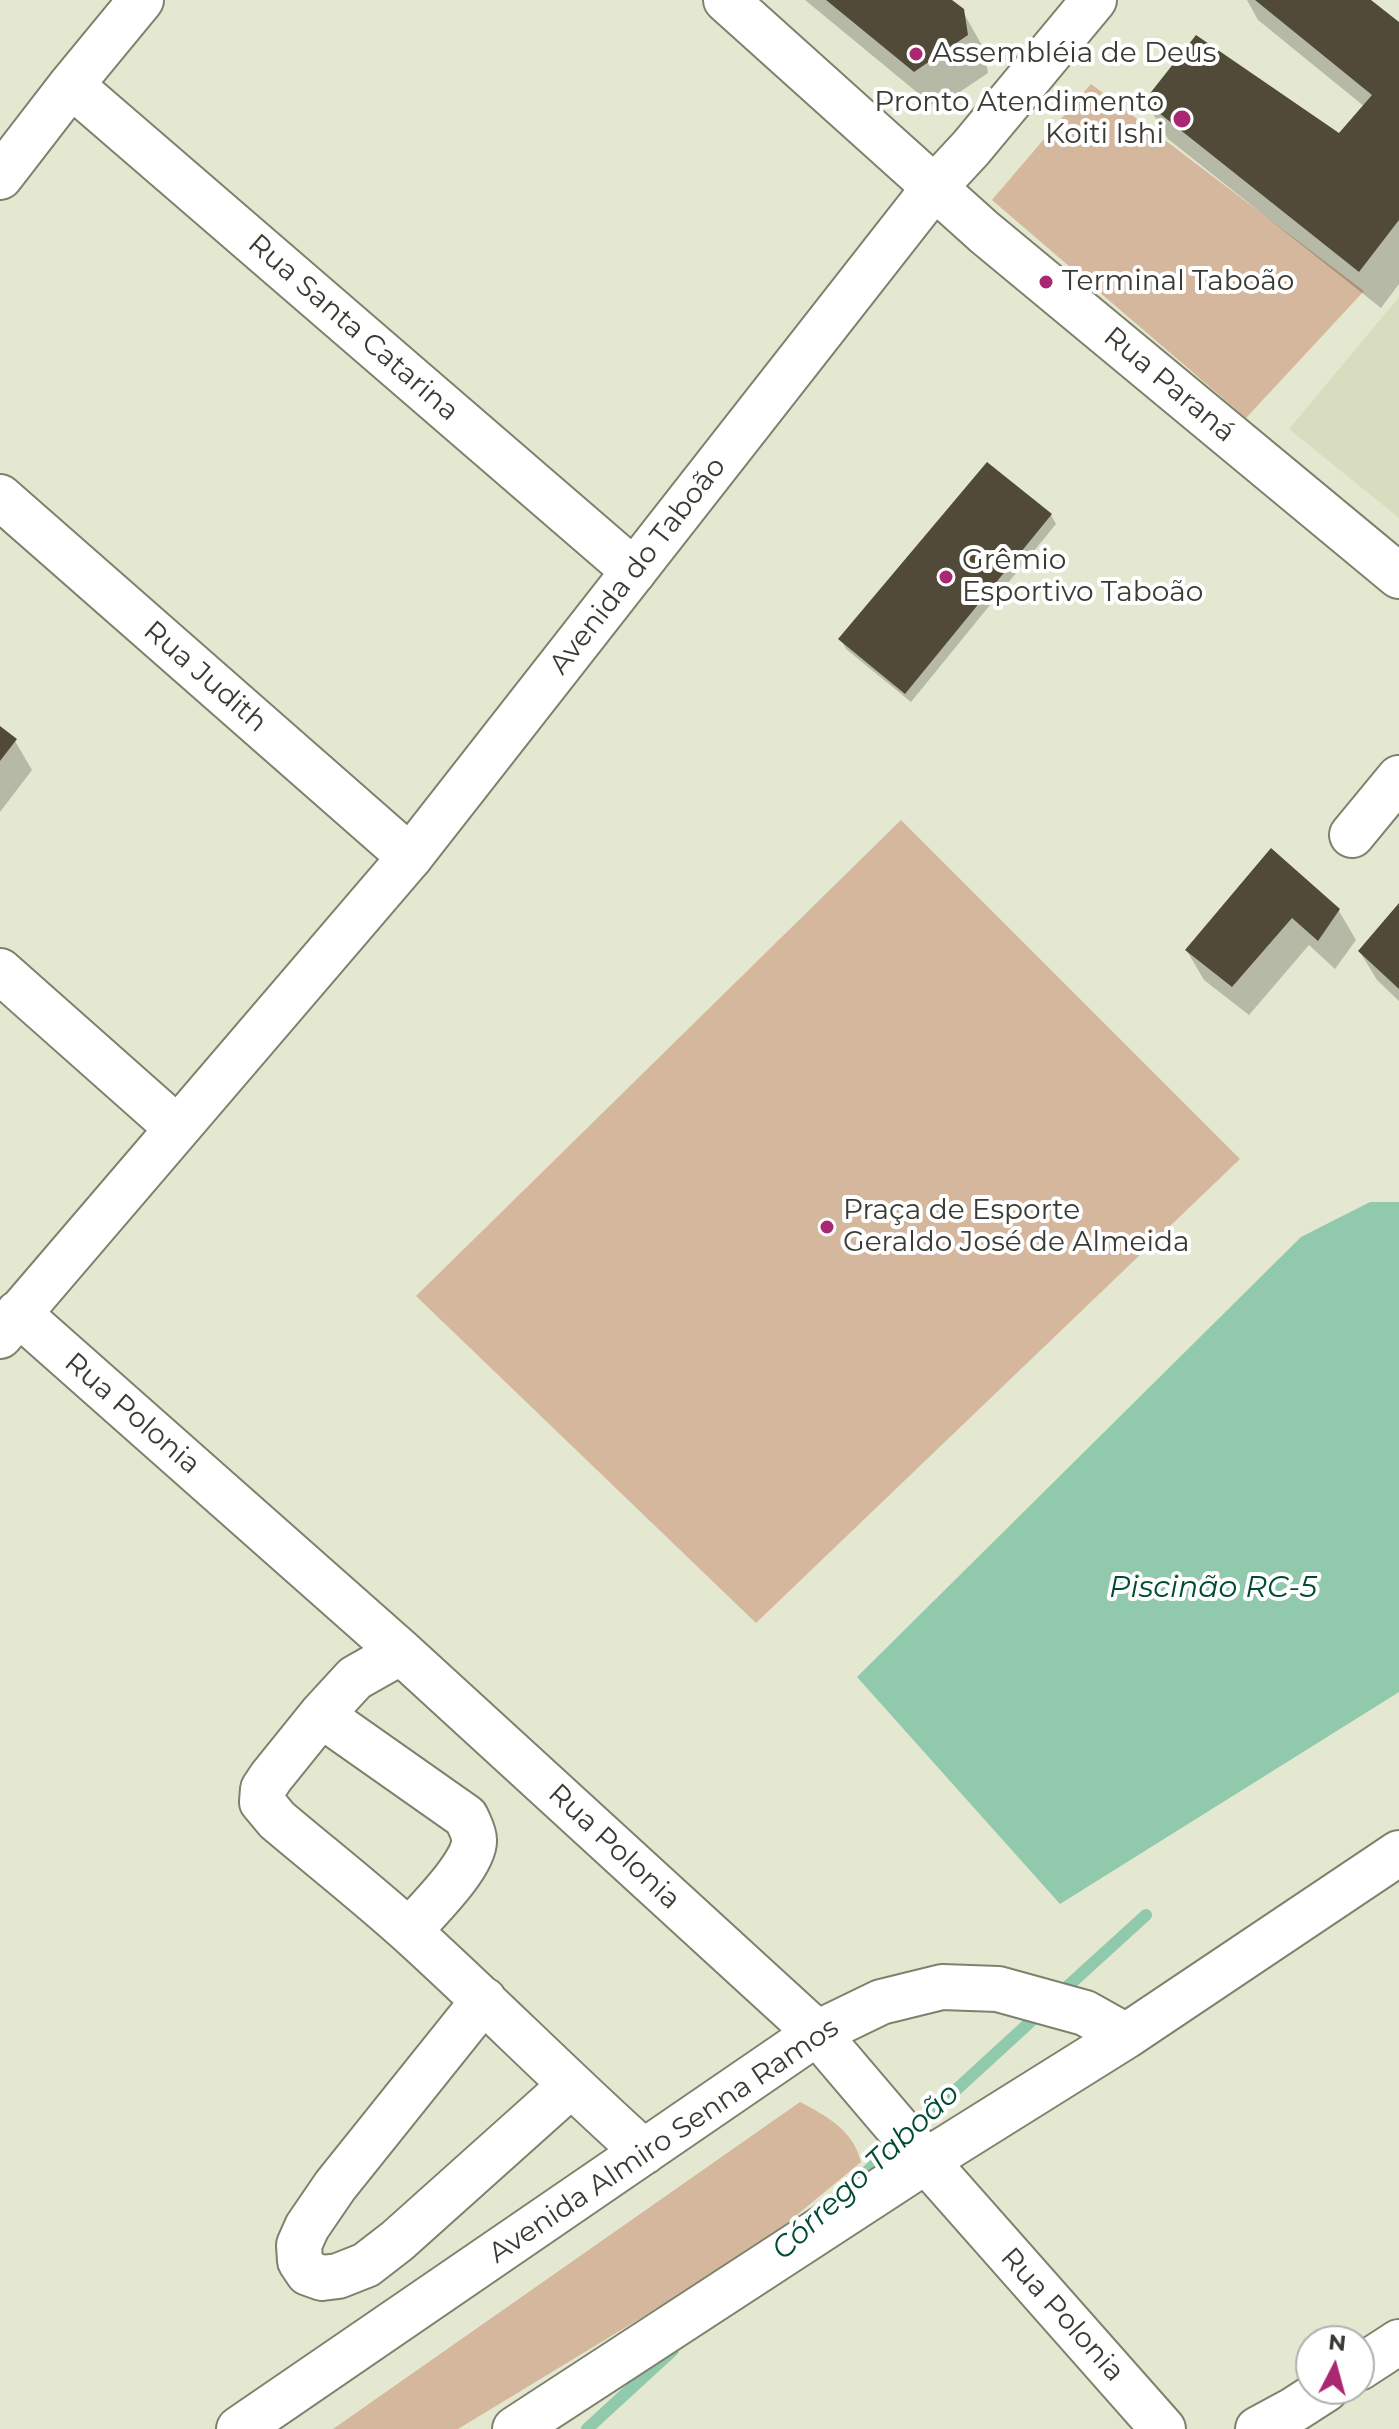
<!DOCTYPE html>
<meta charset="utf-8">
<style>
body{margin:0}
#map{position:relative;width:1399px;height:2429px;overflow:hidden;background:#e5e8d1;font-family:Montserrat,sans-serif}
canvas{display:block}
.north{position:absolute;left:1295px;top:2325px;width:80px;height:80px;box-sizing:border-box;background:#fff;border:2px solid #b0b1ad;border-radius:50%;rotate:6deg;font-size:22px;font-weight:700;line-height:32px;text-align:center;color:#3a3b32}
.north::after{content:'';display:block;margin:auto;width:28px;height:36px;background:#aa2772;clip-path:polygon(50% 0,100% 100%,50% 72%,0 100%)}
</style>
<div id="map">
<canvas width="1399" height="2429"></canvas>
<div class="north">N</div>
</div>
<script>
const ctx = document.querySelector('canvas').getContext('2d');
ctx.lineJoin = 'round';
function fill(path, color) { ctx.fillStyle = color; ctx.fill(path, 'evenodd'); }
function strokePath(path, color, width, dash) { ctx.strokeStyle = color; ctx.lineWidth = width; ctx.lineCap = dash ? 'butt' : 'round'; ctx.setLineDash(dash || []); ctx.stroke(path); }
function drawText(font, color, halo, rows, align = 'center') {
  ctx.font = font + ' Montserrat,sans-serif'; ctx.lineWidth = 8; ctx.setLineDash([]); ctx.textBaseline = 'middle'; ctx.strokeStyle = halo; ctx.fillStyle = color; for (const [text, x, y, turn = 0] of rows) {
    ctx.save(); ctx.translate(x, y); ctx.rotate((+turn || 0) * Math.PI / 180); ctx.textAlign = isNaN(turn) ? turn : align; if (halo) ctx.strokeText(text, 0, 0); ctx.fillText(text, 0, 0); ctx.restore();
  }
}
fill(new Path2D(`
 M 1399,297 L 1399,518 L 1289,429 Z`), '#d9ddbf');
fill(new Path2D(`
 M 1091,84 L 1364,291 L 1246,418 L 992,200 Z
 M 901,820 L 1240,1159 L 756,1623 L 416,1296 Z
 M 800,2102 C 828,2117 853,2130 861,2162 L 758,2247 L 458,2429 L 333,2429 Z`), '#d4b79c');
fill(new Path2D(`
 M 1370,1202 L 1399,1202 L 1399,1692 L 1060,1904 L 857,1677 L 1301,1237 Z`), '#90c9ac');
fill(new Path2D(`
 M 805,0 L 949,0 L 962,10 L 984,49 L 988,73 L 936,108 Z
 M 1247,0 L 1368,0 L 1399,25 L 1399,284 L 1381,308 L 1168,139 L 1146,102 L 1339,136 L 1365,107 L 1258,20 Z
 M 1051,515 L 1056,524 L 911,702 L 846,649 L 841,640 Z
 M 0,728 L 15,741 L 32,770 L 0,812 Z
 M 1271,851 L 1339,911 L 1356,940 L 1335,969 L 1309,945 L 1249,1015 L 1204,980 L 1187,951 Z
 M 1399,906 L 1399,1001 L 1377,980 L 1360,952 Z`), '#0003');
strokePath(new Path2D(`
 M 1057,1996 L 1146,1915
 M 848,2189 L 1041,2012
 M 587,2429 L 673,2350`), '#90c9ac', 12);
fill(new Path2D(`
 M 826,0 L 952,0 L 964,9 L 968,35 L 914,72 Z
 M 1255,0 L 1371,0 L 1399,22 L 1399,220 L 1359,272 L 1144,101 L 1196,35 L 1339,133 L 1372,95 Z
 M 987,462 L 1052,514 L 905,694 L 838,639 Z
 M 0,726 L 17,739 L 0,761 Z
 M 1271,848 L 1340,909 L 1318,941 L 1292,918 L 1232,987 L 1185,950 Z
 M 1399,903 L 1399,989 L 1358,951 Z`), '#514a38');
const minor = new Path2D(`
 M 726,0 L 984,232 L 1399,576
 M 71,85 L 634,571
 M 0,177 L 71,85 L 141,0
 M 0,497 L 410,857
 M 1352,835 L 1399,778
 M 18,1313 L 401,1652 L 817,2033 L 926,2161 L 1163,2429
 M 401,1652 L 355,1678 L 321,1715 L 271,1777 L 263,1789 L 262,1802 L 277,1820 C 322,1858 369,1895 412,1934 C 491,2006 565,2081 644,2152
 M 321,1715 L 466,1817 C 469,1824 474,1832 474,1840 C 476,1863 425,1913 409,1931
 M 484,2000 L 335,2186 L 307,2227 L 299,2245 L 300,2261 L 308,2273 L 322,2278 L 338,2276 L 366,2265 L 397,2241 L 570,2086
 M 1359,2368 L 1399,2342
 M 239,2429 L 817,2033 L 881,2002 L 942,1987 L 998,1989 L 1085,2013 L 1126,2036
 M 515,2429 L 926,2161 L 1126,2036 L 1399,1853
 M 1258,2429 L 1295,2409 L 1326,2389`);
const major = new Path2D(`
 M 0,971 L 177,1128
 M 0,1336 L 410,857 L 933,189 L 971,148 L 1094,0`);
strokePath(minor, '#7e816c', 48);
strokePath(major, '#7e816c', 48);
strokePath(minor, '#fff', 44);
strokePath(major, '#fff', 44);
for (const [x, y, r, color] of [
 [916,54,8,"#aa2772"],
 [1182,119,10,"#aa2772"],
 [1046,282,8,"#aa2772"],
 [946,577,8,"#aa2772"],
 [827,1227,8,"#aa2772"]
]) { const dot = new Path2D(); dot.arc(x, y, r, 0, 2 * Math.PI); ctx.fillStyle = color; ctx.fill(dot); strokePath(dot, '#fff', 3); }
drawText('28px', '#3a3b32', '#fff', [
 ["Assembléia de Deus",932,54],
 ["Pronto Atendimento",1164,103,"right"],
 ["Koiti Ishi",1164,135,"right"],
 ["Terminal Taboão",1062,282],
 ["Grêmio",962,561],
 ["Esportivo Taboão",962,593],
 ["Praça de Esporte",843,1211],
 ["Geraldo José de Almeida",843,1243]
], 'left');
drawText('28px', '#3a3b32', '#fff', [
 ["Rua Santa Catarina",353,328,41],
 ["Rua Paraná",1169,385,40],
 ["Avenida do Taboão",638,566,-52],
 ["Rua Judith",205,677,41],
 ["Rua Polonia",132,1414,41],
 ["Rua Polonia",614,1847,43],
 ["Avenida Almiro Senna Ramos",664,2141,-34],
 ["Rua Polonia",1062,2315,48]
]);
drawText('italic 30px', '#004c32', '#fff', [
 ["Piscinão RC-5",1213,1588],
 ["Córrego Taboão",866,2172,-43]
]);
</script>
